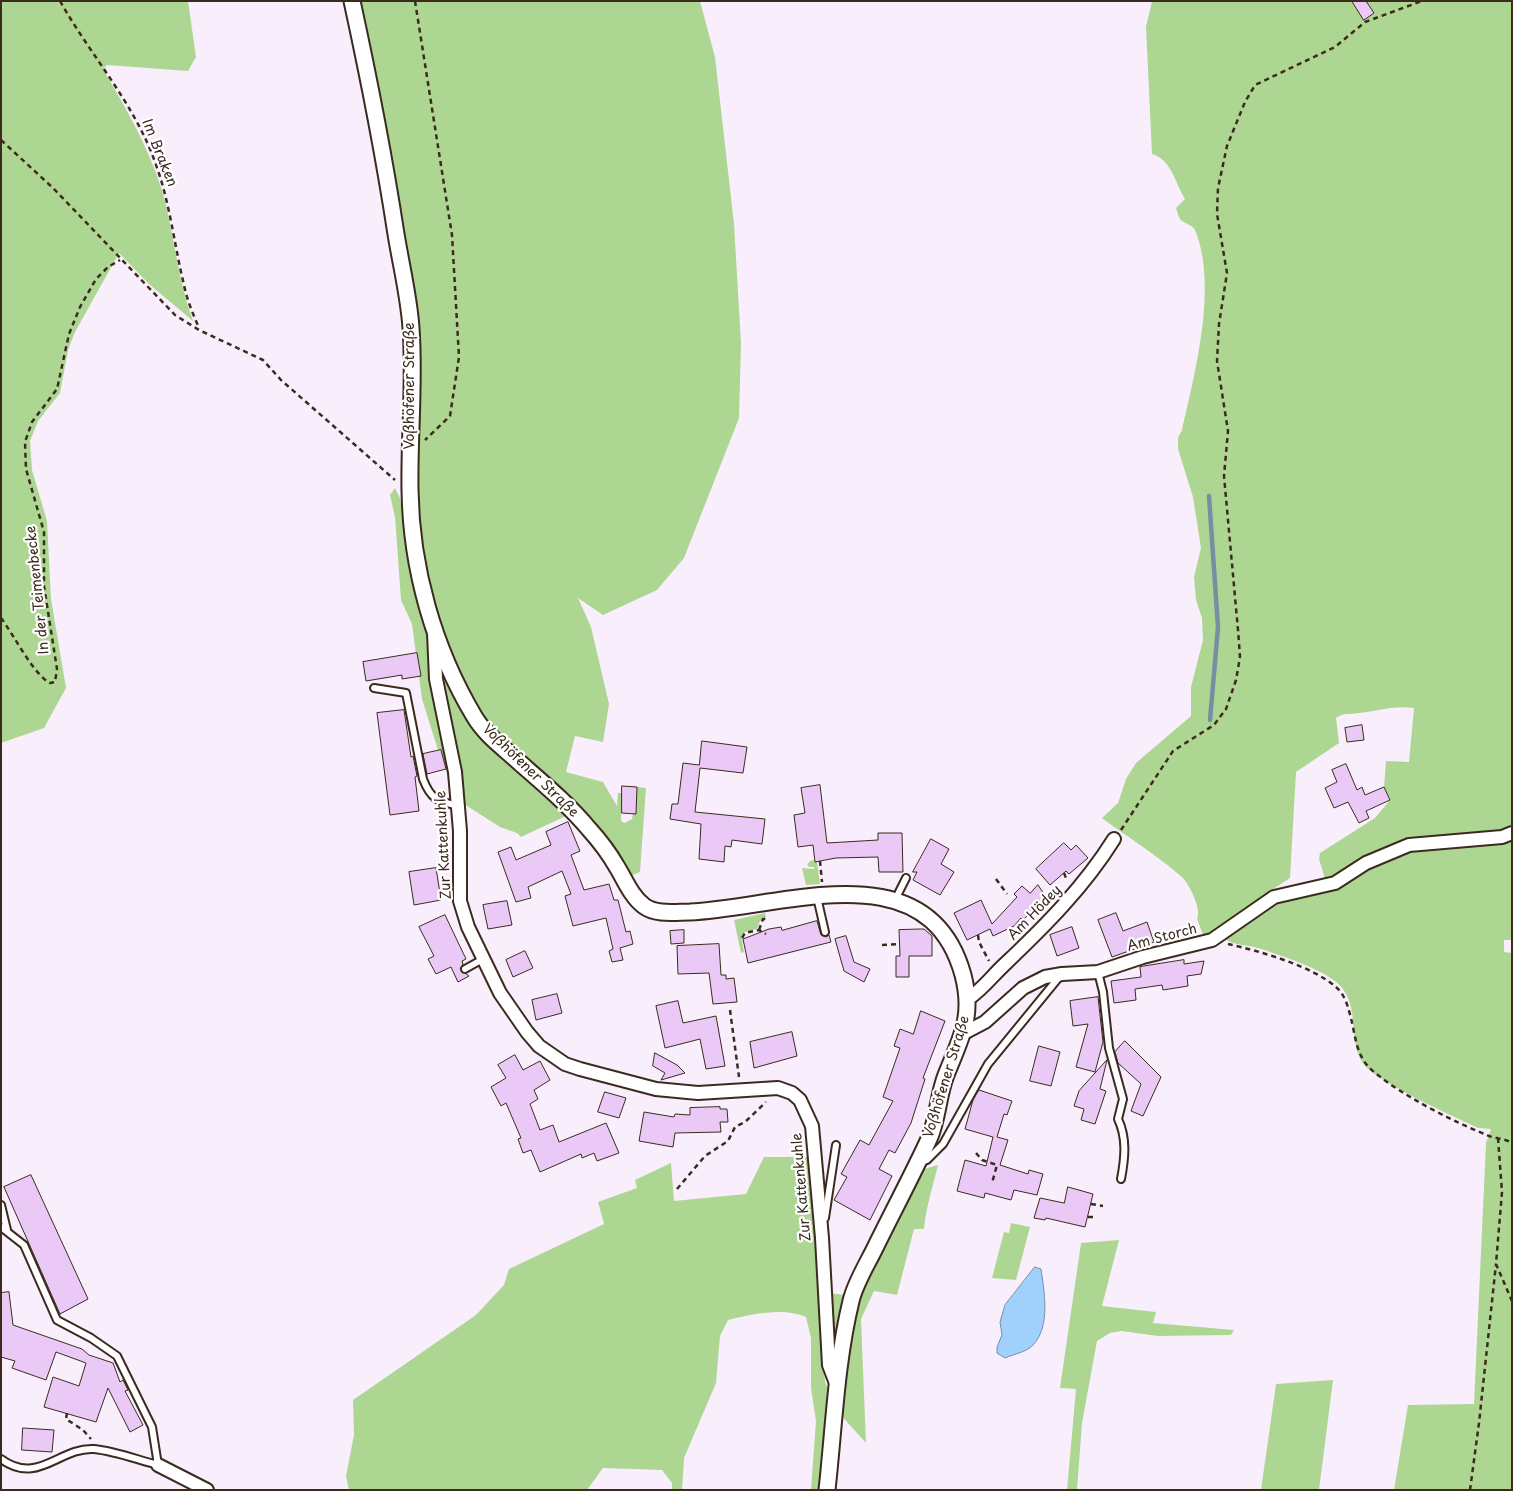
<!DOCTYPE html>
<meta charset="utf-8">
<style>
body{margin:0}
#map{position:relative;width:1513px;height:1491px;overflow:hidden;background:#f9effc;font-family:"Playpen Sans",sans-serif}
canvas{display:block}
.frame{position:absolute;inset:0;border:2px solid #3b2a1e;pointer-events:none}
</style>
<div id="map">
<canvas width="1513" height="1491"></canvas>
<div class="frame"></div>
</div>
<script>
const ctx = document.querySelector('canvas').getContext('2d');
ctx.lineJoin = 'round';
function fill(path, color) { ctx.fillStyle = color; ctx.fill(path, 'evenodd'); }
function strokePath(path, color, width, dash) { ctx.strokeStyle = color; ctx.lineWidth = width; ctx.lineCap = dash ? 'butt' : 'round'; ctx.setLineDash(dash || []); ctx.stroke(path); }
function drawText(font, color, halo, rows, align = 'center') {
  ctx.font = font + ' "Playpen Sans",sans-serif'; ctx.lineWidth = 4.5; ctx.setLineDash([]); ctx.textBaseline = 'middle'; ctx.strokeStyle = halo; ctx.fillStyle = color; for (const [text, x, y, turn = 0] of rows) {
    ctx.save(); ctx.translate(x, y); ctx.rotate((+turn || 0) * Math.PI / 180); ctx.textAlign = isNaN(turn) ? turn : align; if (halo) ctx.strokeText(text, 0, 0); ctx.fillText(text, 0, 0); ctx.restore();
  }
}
fill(new Path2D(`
 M 1,1 L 188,1 L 196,57 L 188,71 L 107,65 L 103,69 C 128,112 154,156 166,205 C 175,245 179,282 193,321 L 149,284 L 119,253 L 75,332 L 68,350 L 60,393 L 38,421 L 30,441 L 32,470 L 47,521 L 51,599 L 66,688 L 44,728 L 1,743 Z
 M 361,1 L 700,1 L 715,57 L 734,224 L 741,343 L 739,418 L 684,558 L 657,590 L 603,615 L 578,598 L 591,627 L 609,704 L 603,742 L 575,736 L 566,772 L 603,782 L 617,806 L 618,793 L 622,793 L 621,821 L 625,823 L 632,819 L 637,787 L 646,788 L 640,872 L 630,876 L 612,846 L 515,752 L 480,715 L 449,656 L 430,606 L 417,489 L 416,333 L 407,251 Z
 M 1152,1 L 1512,1 L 1512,828 C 1481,838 1447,831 1416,838 C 1384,844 1354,867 1326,882 L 1319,859 L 1320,853 L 1375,818 L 1390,800 L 1384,787 L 1386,761 L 1409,762 L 1414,708 C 1392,705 1380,711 1359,713 C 1349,715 1344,712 1336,718 L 1339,743 L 1296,772 L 1290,878 L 1267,893 L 1217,932 L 1204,937 L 1197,919 C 1202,910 1190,886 1183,878 C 1161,858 1126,836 1102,818 L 1118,803 L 1126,779 L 1136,763 L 1191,716 L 1191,687 L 1203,640 L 1202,618 L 1196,600 L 1194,577 L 1201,548 L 1193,497 L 1178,449 L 1178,438 L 1182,430 C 1195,373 1218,286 1195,230 C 1192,224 1184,224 1180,219 C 1178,216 1177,211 1176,208 L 1185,199 C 1175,183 1172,160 1152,154 L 1146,27 Z
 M 395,488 L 400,498 L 411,567 L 427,626 L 429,650 L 428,676 L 446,739 L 451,794 L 449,793 L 449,783 L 441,750 L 438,750 L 422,699 L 412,624 L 401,600 L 395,517 L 390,495 Z
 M 438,662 L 460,702 L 568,815 L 521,837 L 517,833 L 500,827 L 464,804 Z
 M 1512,837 L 1512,940 L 1504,940 L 1504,952 L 1512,953 L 1512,1490 L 1394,1490 L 1408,1405 L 1474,1404 L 1486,1143 L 1491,1129 L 1478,1128 C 1454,1116 1375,1082 1362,1062 C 1347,1037 1362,1002 1335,981 C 1316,967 1280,955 1258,948 C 1248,945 1233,945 1225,939 L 1226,936 L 1261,907 L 1341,884 L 1404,851 Z
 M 812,860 L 817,862 L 820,884 L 806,885 L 802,868 L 814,869 L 814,867 L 809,867 L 807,864 Z
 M 765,913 L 766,917 L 760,921 L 757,929 L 745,932 L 741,936 L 744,952 L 741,953 L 734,920 Z
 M 764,1157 L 809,1157 L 825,1382 L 829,1391 L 821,1490 L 811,1490 L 816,1421 L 811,1388 L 811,1338 L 806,1317 C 784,1307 752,1314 728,1320 L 720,1336 L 716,1383 L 684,1458 L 682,1490 L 672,1490 L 672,1483 L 662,1470 L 603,1468 L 587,1490 L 349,1490 L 346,1476 L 354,1435 L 353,1400 L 476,1315 L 504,1285 L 509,1269 L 604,1224 L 598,1202 L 637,1188 L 635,1180 L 671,1163 L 674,1201 L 746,1194 Z
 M 938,1165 C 933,1187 926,1206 924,1229 L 914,1229 L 897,1295 L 874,1291 L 861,1319 L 866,1443 L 839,1413 L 855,1295 L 921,1170 Z
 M 1011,1223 L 1030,1227 L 1016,1280 L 992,1278 L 1004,1232 L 1009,1233 Z
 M 1119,1240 L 1102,1306 L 1156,1312 L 1153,1323 L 1234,1330 L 1231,1335 L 1158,1336 L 1121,1331 L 1110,1333 L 1097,1341 L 1082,1423 L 1077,1490 L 1067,1490 L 1076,1389 L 1060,1388 L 1081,1243 Z
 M 828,1293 L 845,1295 L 839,1319 L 835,1362 Z
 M 1333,1380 L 1319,1490 L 1261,1490 L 1276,1384 Z`), '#aed693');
const water = new Path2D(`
 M 1035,1267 L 1041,1269 C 1044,1291 1051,1326 1033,1345 C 1027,1352 1014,1354 1005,1358 L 997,1353 L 997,1347 L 1002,1335 L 1000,1322 L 1005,1305 Z`);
fill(water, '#9fd1fc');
strokePath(water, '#778ea3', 1);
strokePath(new Path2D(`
 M 1209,496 L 1218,627 L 1210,720`), '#778ea3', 4.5);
const building = new Path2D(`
 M 1352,1 L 1366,1 L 1374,13 L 1364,20 Z
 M 417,653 L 421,676 L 402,679 L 402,675 L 366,681 L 363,662 Z
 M 404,710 L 411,757 L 413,756 L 417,776 L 415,777 L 419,811 L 390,815 L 377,713 Z
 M 1362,725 L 1364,740 L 1347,742 L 1345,728 Z
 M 702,741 L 747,747 L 743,773 L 700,768 L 695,812 L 765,819 L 762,844 L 732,840 L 731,847 L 725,846 L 724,862 L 699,859 L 701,824 L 670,819 L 672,804 L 678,804 L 683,763 L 699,765 Z
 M 441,750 L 446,769 L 427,774 L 423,754 Z
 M 1346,764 L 1357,790 L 1362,787 L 1365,795 L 1384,787 L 1390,800 L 1366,811 L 1369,818 L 1359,823 L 1348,802 L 1334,808 L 1325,788 L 1337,782 L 1332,770 Z
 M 820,785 L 827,843 L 878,840 L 878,833 L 902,833 L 903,872 L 879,872 L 878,857 L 836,858 L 815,862 L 813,845 L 798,847 L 794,815 L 805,813 L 801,788 Z
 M 622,786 L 637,787 L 636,814 L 622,813 Z
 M 568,822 L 580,851 L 571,855 L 584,890 L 609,884 L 614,900 L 618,900 L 626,932 L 630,931 L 633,944 L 620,948 L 623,960 L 612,962 L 609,951 L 613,949 L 606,918 L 573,926 L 565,896 L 571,894 L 562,871 L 528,887 L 531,898 L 516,902 L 498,852 L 511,847 L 516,860 L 551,845 L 546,832 Z
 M 931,839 L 949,849 L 941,864 L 954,872 L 940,895 L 913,880 L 917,872 L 913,872 Z
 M 1064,843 L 1071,850 L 1076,845 L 1088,858 L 1069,874 L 1066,871 L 1050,885 L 1036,869 Z
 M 436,868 L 441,900 L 414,905 L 409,872 Z
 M 1038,885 L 1046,897 L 1023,920 L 1021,918 L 1014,926 L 993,936 L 990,929 L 967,940 L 954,913 L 981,900 L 992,924 L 1017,897 L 1014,894 L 1022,886 L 1030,893 Z
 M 507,901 L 512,925 L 488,929 L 483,905 Z
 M 1116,913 L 1123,931 L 1147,922 L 1154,942 L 1112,957 L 1098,920 Z
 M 445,915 L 466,959 L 462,961 L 463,964 L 460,969 L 469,976 L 458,982 L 451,967 L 436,974 L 428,959 L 434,956 L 419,927 Z
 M 817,921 L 821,935 L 826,937 L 829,935 L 831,942 L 748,963 L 743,939 L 769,929 L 781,927 L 782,930 Z
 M 1072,927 L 1079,948 L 1057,956 L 1050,935 Z
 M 921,929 L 924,929 L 932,936 L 932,956 L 909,956 L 909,977 L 896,977 L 896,956 L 900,956 L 899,930 Z
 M 684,930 L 684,943 L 671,944 L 670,931 Z
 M 846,936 L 854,962 L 870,969 L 864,982 L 844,971 L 835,939 Z
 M 719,944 L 721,975 L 726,975 L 726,979 L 734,978 L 737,1002 L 713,1004 L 709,973 L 678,974 L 677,946 Z
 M 525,951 L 533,968 L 513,977 L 506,960 Z
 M 1184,960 L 1184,964 L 1204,961 L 1201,974 L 1187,976 L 1188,986 L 1163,990 L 1162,985 L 1135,989 L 1136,1000 L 1114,1003 L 1111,981 L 1141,977 L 1140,967 Z
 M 557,994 L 562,1013 L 536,1020 L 532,1000 Z
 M 1098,997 L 1103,1042 L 1095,1072 L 1076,1067 L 1088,1024 L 1073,1026 L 1070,1001 Z
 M 678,1001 L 683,1023 L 716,1016 L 725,1066 L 706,1069 L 700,1039 L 665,1048 L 656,1006 Z
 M 921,1011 L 945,1021 L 923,1078 L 925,1079 L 911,1123 L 895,1153 L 889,1150 L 879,1169 L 892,1176 L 870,1220 L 834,1200 L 847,1177 L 841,1174 L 860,1140 L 869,1145 L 893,1101 L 883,1097 L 900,1048 L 894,1046 L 900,1029 L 913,1034 Z
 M 792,1032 L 797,1056 L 754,1068 L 750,1042 Z
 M 1125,1041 L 1161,1077 L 1143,1116 L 1131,1111 L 1141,1084 L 1118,1063 L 1115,1052 Z
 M 1039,1046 L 1060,1052 L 1051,1086 L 1030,1081 Z
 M 655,1053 L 677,1065 L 685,1073 L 661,1080 L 665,1073 L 653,1066 Z
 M 515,1055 L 523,1070 L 540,1061 L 550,1080 L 534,1090 L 538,1099 L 530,1104 L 540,1130 L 553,1125 L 559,1142 L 606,1123 L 619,1153 L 597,1161 L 594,1153 L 582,1158 L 581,1154 L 540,1172 L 531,1150 L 523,1153 L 518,1139 L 521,1138 L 506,1103 L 501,1106 L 491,1087 L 506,1078 L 498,1065 Z
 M 1107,1060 L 1100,1089 L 1106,1091 L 1095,1124 L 1081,1120 L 1084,1109 L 1074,1106 L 1079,1091 Z
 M 979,1090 L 1012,1101 L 1007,1115 L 1004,1114 L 997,1137 L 1008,1140 L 1000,1165 L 1028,1174 L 1029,1170 L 1043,1174 L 1037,1195 L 1014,1190 L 1011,1200 L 985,1193 L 984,1198 L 957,1191 L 965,1160 L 986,1166 L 993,1137 L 965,1129 L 973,1100 Z
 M 605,1092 L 626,1098 L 619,1118 L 598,1112 Z
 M 720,1107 L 720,1109 L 727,1109 L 728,1122 L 720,1122 L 721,1132 L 675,1133 L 673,1147 L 639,1141 L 644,1112 L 674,1117 L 675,1114 L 690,1115 L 690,1108 Z
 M 31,1175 L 88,1299 L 60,1314 L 4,1187 Z
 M 1068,1187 L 1093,1194 L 1085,1227 L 1046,1218 L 1045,1220 L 1034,1218 L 1040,1198 L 1064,1203 Z
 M 9,1292 L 13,1325 L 82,1349 L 89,1355 L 113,1363 L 120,1382 L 123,1380 L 128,1390 L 125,1391 L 143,1425 L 130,1432 L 108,1388 L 96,1422 L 44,1407 L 53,1377 L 79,1386 L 86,1363 L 56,1352 L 46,1380 L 12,1368 L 15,1361 L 1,1357 L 1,1293 Z
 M 23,1428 L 54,1430 L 52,1452 L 22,1450 Z`);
fill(building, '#eac9f6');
strokePath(building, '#3b2a1e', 1);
const service = new Path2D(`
 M 374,688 L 406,693 L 423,779 C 431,800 438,801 458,806
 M 817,897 L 825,932
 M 895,900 L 906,878
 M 465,969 L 483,959
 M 1098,972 L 1103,992 L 1109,1048 L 1123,1099 L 1118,1119 C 1127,1138 1125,1158 1121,1179
 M 921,1162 L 927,1160 L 943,1144 L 988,1064 L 1060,976
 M 1,1205 L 7,1230
 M 825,1218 L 836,1145
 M 1,1227 L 24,1245 L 57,1320 L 91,1338 L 117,1356 L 152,1427 L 158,1465 C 138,1460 115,1451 94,1449 C 59,1447 38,1486 1,1459`);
const minor = new Path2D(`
 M 434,633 L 436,679 L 455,772 L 460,831 L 460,901 L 468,927 L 500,993 L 527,1032 L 539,1046 L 565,1064 L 580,1069 L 656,1089 L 698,1093 L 778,1088 L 792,1093 L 800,1100 L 812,1126 L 822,1238 L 829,1365 L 837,1386
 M 968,999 C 983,989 992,976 1005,964 C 1045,926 1084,887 1114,839
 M 964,1033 L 985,1022 L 1023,988 L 1045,977 L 1062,974 L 1098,972 L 1143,957 L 1212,940 L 1274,897 L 1335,883 L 1366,863 L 1409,845 L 1502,837 L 1512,833
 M 158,1465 L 207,1490`);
const tertiary = new Path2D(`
 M 352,1 C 369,79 384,156 396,234 C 401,265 409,297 411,328 C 415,382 409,436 410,490 C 411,568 434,649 474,716 C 485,735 504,748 520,763 C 544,784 568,804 589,829 C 599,840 609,853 617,867 C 625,880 631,896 644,906 C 656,915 675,912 690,912 C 782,908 928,848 963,975 C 974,1017 961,1037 946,1075 C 938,1095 938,1119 929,1139 C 912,1176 892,1213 874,1250 C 866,1266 855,1284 851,1301 C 836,1363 834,1427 827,1490`);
strokePath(service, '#3b2a1e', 10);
strokePath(minor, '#3b2a1e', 16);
strokePath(tertiary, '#3b2a1e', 19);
strokePath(new Path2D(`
 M 60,1 C 91,56 134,103 155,162 C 170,202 174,244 184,285 C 187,300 193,314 199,328
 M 415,1 L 452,235 L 459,357 L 450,416 L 425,440
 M 1,140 L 53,188 L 175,315 L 199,330 L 263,360 L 281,380 L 395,480
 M 1,618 C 14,635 33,674 50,683 L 55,682 L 57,669 L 44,586 L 44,532 L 26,469 L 25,442 L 32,422 L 57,389 L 69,334 L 80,307 L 96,279 L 108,267 L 120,260
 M 1121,830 L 1173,751 L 1214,725 L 1226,709 L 1236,680 L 1240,657 L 1238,630 L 1224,476 L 1228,431 L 1217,361 L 1219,324 L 1227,273 L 1217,214 L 1218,188 L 1227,146 L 1245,102 L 1255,85 L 1335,47 L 1365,22 L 1422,1
 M 820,861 L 822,882
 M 1064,873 L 1067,881
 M 996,879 L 1007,894
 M 759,930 L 763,919 L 767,919
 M 978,935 L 979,942 L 989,961
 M 742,938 L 745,933 L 759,930 L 766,934
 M 1228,944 C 1259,951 1313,966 1337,988 C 1343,993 1347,1003 1349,1011 C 1356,1033 1354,1056 1374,1072 C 1403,1096 1452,1121 1487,1135 C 1495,1139 1504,1138 1512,1143
 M 882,945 L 900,944
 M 730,1010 L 739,1077
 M 1498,1138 L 1502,1192 L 1496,1264 L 1512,1301
 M 976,1153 L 982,1160 L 997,1165 L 992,1183
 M 677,1189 L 705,1156 L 728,1141 L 735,1127 L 745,1122 L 766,1102
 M 1091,1204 L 1103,1206
 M 1088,1217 L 1093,1217
 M 67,1413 L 66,1419 L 83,1430 L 91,1439
 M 1470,1490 L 1479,1423 L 1496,1264`), '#3b2a1e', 2.5, [5, 4]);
strokePath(service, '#fff', 6);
strokePath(minor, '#fff', 12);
strokePath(tertiary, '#fff', 15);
drawText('14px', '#3b2a1e', '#fff', [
 ["Im Braken",159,153,68],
 ["Voßhöfener Straße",410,386,-90],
 ["In der Teimenbecke",38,590,-96],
 ["Voßhöfener Straße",530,771,44],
 ["Zur Kattenkuhle",444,845,-93],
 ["Am Hödey",1035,913,-46],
 ["Am Storch",1162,938,-15],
 ["Voßhöfener Straße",947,1077,-73],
 ["Zur Kattenkuhle",802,1187,-95]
]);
</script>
